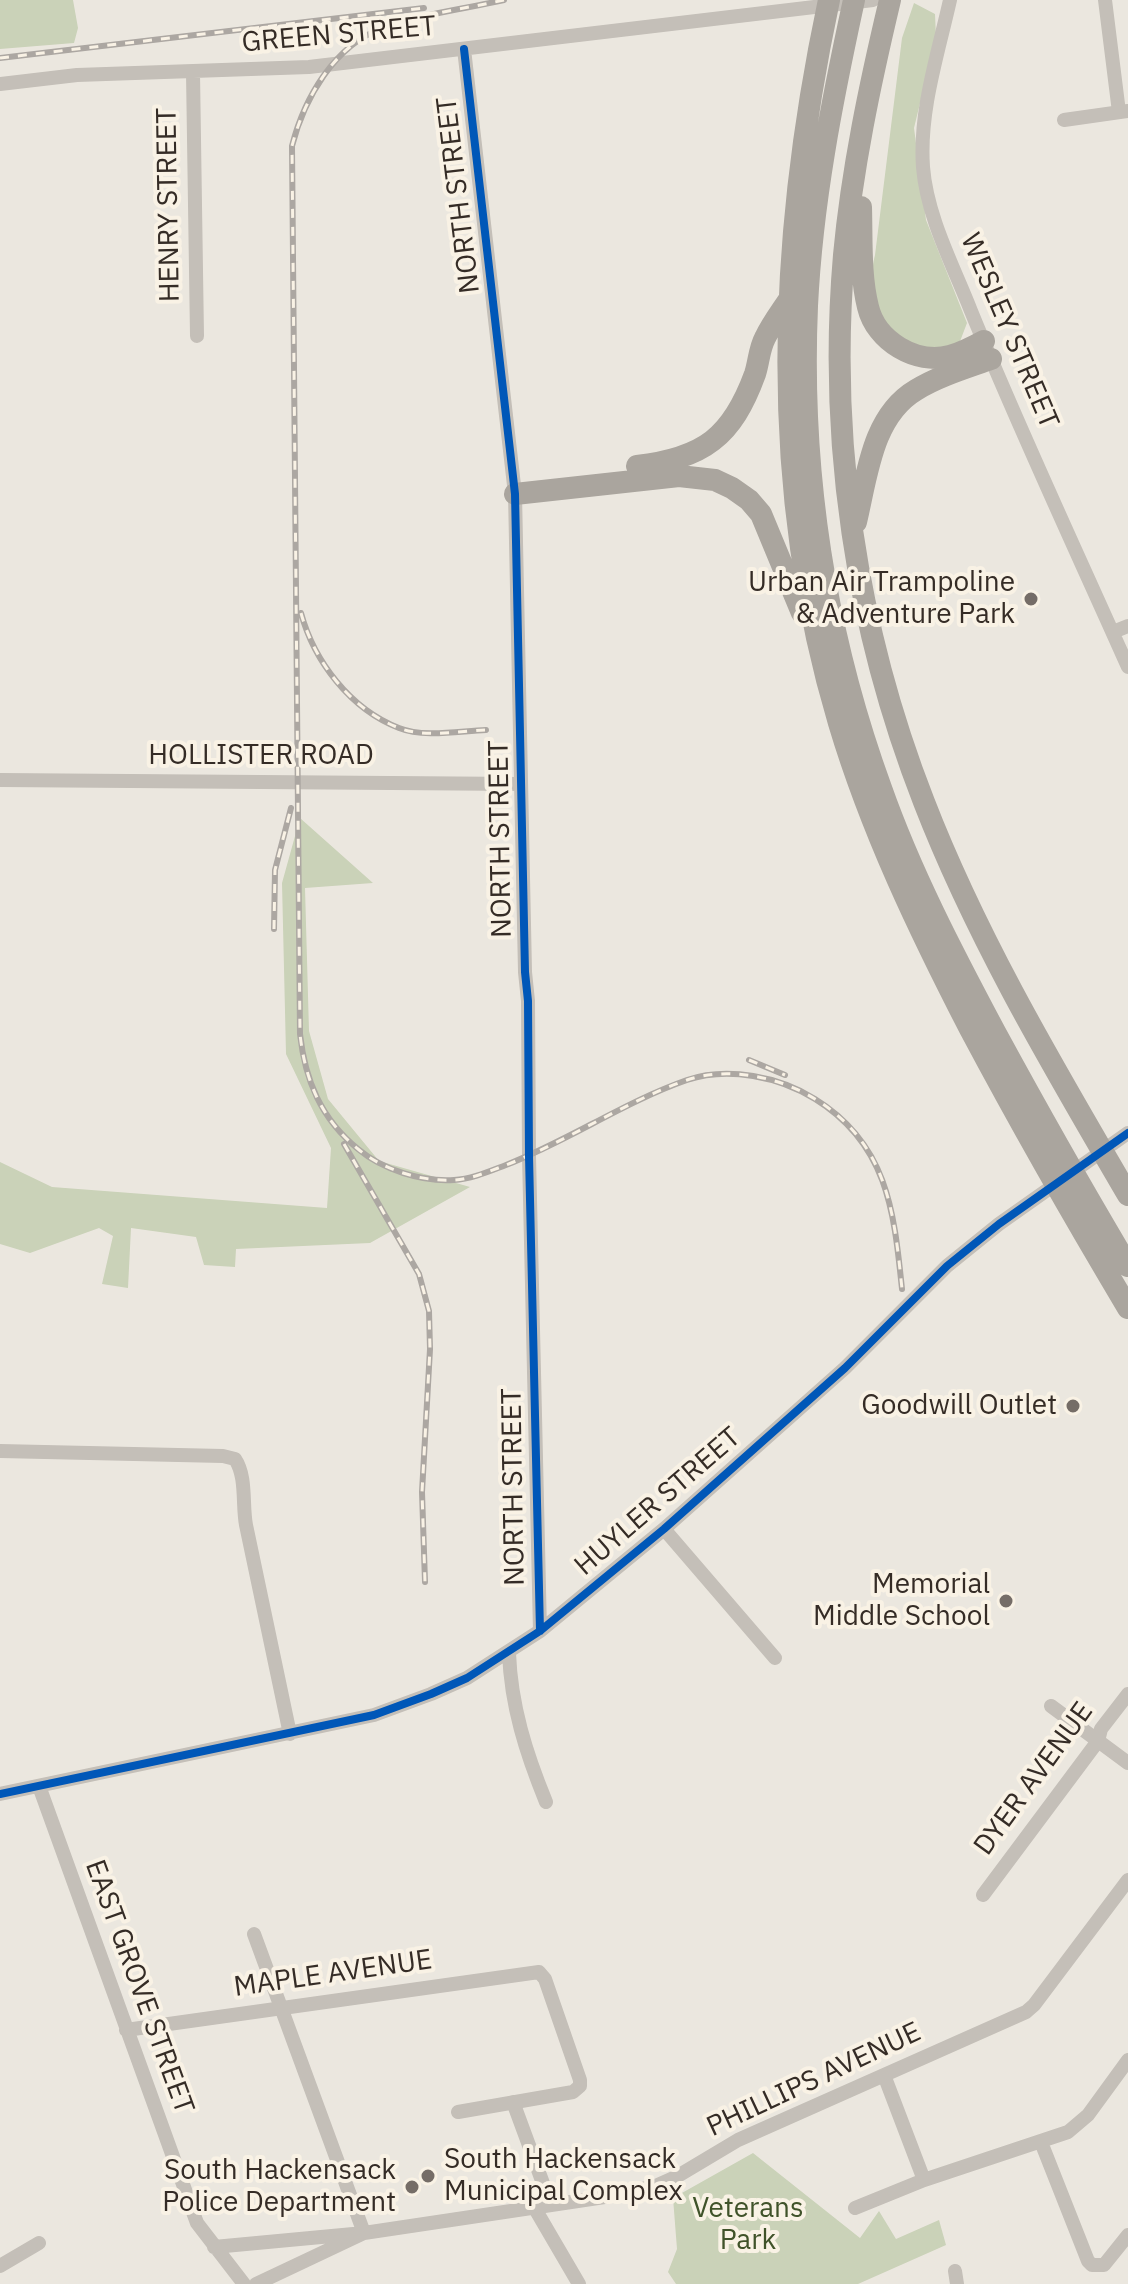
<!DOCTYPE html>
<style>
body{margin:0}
canvas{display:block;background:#ebe7df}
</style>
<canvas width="1128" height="2284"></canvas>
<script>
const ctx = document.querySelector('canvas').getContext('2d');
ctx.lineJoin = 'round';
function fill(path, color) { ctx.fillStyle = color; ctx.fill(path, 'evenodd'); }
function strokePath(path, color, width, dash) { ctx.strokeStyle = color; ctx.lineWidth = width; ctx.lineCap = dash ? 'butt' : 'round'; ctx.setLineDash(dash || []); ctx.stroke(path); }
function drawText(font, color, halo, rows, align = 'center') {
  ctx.font = font + ' "IBM Plex Sans",sans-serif'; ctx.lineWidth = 8; ctx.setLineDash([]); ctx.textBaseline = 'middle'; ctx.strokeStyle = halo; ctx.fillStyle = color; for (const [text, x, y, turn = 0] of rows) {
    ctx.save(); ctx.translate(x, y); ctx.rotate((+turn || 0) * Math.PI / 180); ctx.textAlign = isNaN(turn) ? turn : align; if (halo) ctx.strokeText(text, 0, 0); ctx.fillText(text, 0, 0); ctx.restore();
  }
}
fill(new Path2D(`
 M 0,0 L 73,0 L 78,28 L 74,43 L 0,49 Z
 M 914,3 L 935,14 L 936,37 L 914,128 L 926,220 L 967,323 L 959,344 C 951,346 941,350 934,349 C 884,345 864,298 875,255 L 902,38 Z
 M 300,818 L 373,883 L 305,888 L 309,1031 L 328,1099 L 379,1161 L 470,1187 L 370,1243 L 236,1249 L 235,1267 L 204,1265 L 196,1237 L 131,1228 L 128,1288 L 102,1284 L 113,1236 L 99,1228 L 30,1253 L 0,1244 L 0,1162 L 52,1187 L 327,1208 L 331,1148 L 286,1054 L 282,883 Z
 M 753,2153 L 860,2238 L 879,2211 L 896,2239 L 939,2220 L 946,2245 L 858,2284 L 676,2284 L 668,2272 L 677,2249 L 673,2198 Z`), '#cad2b8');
strokePath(new Path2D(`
 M 950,0 C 938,54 919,111 923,167 C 927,217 953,265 971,311 C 1020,431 1075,548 1128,667
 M 1105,0 L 1119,112
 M 464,49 L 515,494 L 525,972 L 528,1001 L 529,1156 L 540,1631
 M 193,73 L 197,336
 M 0,84 L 77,75 L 309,67 L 873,0
 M 1064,120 L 1128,111
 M 1113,632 L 1128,626
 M 0,780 L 521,784
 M 0,1451 L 223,1456 L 235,1459 C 247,1477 242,1504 246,1525 L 290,1734
 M 664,1529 L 775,1658
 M 509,1653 C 511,1706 526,1753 546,1802
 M 1051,1706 L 1128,1763
 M 39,1786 L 197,2223 L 244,2284
 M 0,1794 L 374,1715 L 431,1694 L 467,1678 L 540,1631 L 664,1529 L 845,1368 L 947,1266 L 999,1224 L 1128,1133
 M 983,1895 L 1098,1741 L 1101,1729 L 1128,1694
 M 126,2030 L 539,1972 L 545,1979 L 580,2080 L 580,2086 L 573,2092 L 458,2112
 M 884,2075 L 924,2180
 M 513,2102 L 551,2205
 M 1041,2142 L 1088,2261 L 1092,2265 L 1104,2265 L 1128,2235
 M 534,2207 L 579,2284
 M 855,2208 L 924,2180 L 1068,2132 L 1088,2115 L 1128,2060
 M 214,2247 L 364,2233 L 254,1934
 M 0,2266 L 39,2243
 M 955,2271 L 957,2284
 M 256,2284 L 364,2233 L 618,2195 L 658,2185 L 676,2177 L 738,2140 L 1026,2012 L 1034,2005 L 1128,1880`), '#c4bfb8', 14);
strokePath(new Path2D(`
 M 829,0 C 778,239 768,486 839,723 C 871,830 919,930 970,1029 C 1020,1123 1073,1216 1128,1308
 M 854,0 C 832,101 812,202 807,306 C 800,470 825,634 881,788 C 911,873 953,953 995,1032 C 1038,1111 1082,1189 1128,1266
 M 890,0 C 870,84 852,169 844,255 C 828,441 856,628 924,802 C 977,939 1054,1068 1128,1195
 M 861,207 C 862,240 860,275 868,307 C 876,341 916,365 950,356 C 962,353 973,347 984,341
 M 637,466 C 704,458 732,437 755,374 C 759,362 759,349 765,338 C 771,325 780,313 788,301
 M 515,494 L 679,476 L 715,480 L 732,488 L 749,500 L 761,514 L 802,613
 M 856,522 C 867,476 872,416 916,390 C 939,376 966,368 991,359`), '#aaa59e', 22);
const rail = new Path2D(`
 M 504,0 C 464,9 421,14 383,28 C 334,45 304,99 292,146 L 300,1034 C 305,1080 321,1119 358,1149 C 383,1170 422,1182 454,1180 C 472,1179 490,1171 506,1165 C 568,1141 624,1102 687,1080 C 728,1066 780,1077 815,1099 C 888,1144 894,1212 902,1289
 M 0,58 L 424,8
 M 301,613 C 314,661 350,709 399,728 C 424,738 459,731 486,730
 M 274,929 L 275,870 L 291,808
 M 749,1060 L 785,1075
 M 344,1144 L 419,1274 L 429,1311 L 430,1349 L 422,1492 L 425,1582`);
strokePath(rail, '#aca7a2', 6);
strokePath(rail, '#f9f2e5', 3, [9]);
strokePath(new Path2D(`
 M 464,49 L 515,494 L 525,972 L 528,1001 L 529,1156 L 540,1631
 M 0,1794 L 374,1715 L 431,1694 L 467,1678 L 540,1631 L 664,1529 L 845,1368 L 947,1266 L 999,1224 L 1128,1133`), '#0057b8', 8);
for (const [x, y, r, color] of [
 [1031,599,8,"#756d67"],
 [1073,1406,8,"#756d67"],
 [1006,1601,8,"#756d67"],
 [428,2176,8,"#756d67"],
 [412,2187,8,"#756d67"]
]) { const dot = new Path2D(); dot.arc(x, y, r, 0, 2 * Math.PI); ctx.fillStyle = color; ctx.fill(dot); strokePath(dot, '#f9f2e5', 3); }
drawText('28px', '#352c26', '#f9f2e5', [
 ["GREEN STREET",339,35,-5],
 ["NORTH STREET",459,195,-97],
 ["HENRY STREET",169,205,-91],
 ["WESLEY STREET",1009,331,67],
 ["HOLLISTER ROAD",261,756],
 ["NORTH STREET",501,839,-91],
 ["NORTH STREET",514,1487,-91],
 ["HUYLER STREET",658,1502,-41],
 ["DYER AVENUE",1034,1779,-54],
 ["MAPLE AVENUE",333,1974,-8],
 ["EAST GROVE STREET",139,1987,70],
 ["PHILLIPS AVENUE",814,2080,-25]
]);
drawText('28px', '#352c26', '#f9f2e5', [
 ["Urban Air Trampoline",1015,583],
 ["& Adventure Park",1015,615],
 ["Goodwill Outlet",1057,1406],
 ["Memorial",990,1585],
 ["Middle School",990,1617],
 ["South Hackensack",444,2160,"left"],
 ["Municipal Complex",444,2192,"left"],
 ["South Hackensack",396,2171],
 ["Police Department",396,2203]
], 'right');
drawText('28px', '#40532a', '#f9f2e5', [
 ["Veterans",748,2209],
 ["Park",748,2241]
]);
</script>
